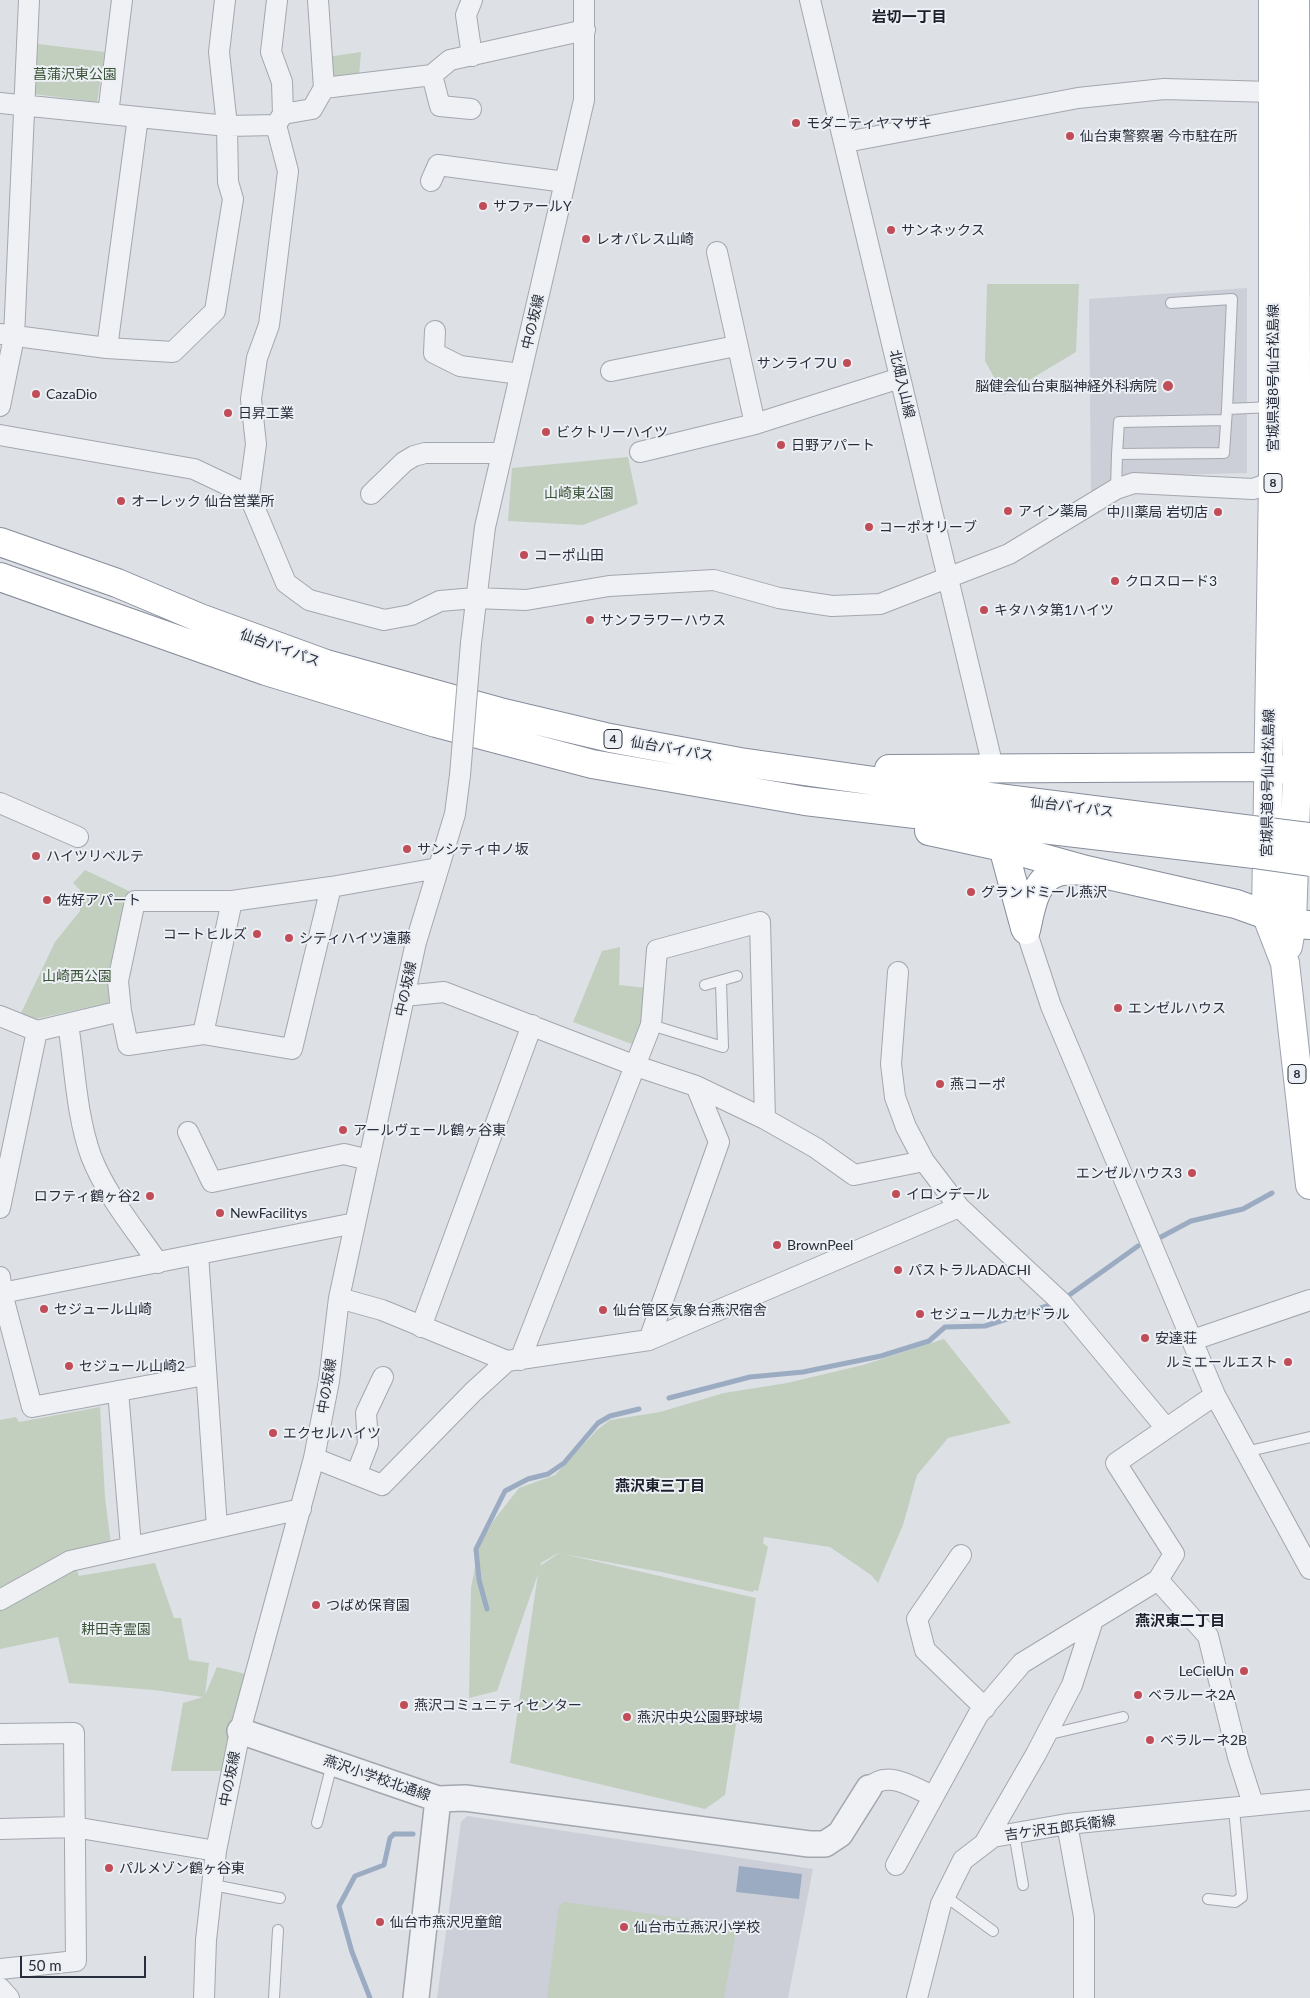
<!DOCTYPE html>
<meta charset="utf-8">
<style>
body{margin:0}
#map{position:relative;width:1310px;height:1998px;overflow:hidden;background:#dde0e5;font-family:Lato,sans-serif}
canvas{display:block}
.scale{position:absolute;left:20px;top:1956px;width:126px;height:22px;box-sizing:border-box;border:2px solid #282e3b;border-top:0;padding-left:6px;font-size:15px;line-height:18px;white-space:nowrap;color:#282e3b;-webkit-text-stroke:4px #eceff3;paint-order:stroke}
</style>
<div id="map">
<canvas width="1310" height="1998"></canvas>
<div class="scale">50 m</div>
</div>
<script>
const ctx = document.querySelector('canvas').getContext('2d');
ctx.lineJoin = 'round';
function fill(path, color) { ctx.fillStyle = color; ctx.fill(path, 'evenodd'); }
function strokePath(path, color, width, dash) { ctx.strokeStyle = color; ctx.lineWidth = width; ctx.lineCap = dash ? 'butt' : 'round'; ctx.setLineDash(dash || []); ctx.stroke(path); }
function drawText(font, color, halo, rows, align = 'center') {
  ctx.font = font + ' Lato,"Noto Sans JP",sans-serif'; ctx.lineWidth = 4; ctx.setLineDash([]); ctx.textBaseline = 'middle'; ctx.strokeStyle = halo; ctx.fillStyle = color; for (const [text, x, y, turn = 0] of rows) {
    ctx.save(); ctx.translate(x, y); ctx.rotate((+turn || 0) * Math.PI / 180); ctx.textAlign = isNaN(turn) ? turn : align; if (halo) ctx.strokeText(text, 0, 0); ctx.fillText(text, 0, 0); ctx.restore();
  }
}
fill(new Path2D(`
 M 1247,288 L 1247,473 L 1124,476 L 1091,493 L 1089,299 Z
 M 467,1816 L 813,1869 L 788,1998 L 437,1998 L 461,1822 Z`), '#cccfd7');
fill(new Path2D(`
 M 38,44 L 105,52 L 97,102 L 34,94 Z
 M 361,52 L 359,77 L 327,83 L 327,57 Z
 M 987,284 L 1079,284 L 1076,352 L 1004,395 L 985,361 Z
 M 628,457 L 638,504 L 583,525 L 508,521 L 512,468 Z
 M 85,870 L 129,891 L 110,982 L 111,996 L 108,1003 L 31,1020 L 20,1015 L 55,942 L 80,911 L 80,890 L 73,883 Z
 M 620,947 L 619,985 L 648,988 L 637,1046 L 573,1022 L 602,951 Z
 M 944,1339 L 1011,1423 L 948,1438 L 917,1475 L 903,1525 L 878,1583 L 871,1575 L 830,1547 L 764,1537 L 763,1543 L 768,1547 L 758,1591 L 754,1590 L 753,1592 L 661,1572 L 558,1553 L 541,1563 L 540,1566 L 559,1553 L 756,1598 L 725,1795 L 705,1809 L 510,1763 L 538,1574 L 497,1691 L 469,1698 L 471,1588 L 479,1546 L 494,1520 L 519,1488 L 555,1475 L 597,1430 L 610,1420 L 660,1412 L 724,1393 L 787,1383 L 863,1365 Z
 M 100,1407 L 105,1498 L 111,1544 L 74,1551 L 0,1588 L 0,1420 L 16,1417 L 19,1422 Z
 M 155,1563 L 174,1618 L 181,1618 L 189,1660 L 209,1663 L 205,1695 L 217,1667 L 250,1675 L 229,1771 L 171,1771 L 183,1703 L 203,1697 L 154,1690 L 69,1683 L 58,1637 L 0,1649 L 0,1610 L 76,1568 L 79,1576 Z
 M 564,1902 L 725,1924 L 736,1932 L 724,1998 L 547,1998 L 559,1906 Z`), '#c2cfbf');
fill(new Path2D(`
 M 739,1866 L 802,1874 L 799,1899 L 736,1892 Z`), '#9bacc2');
strokePath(new Path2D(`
 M 1161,1237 L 1191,1221 L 1243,1209 L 1272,1193
 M 1068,1296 L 1138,1246
 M 669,1398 L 750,1377 L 803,1372 L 881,1356 L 929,1341 L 945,1327 L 985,1326 L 1047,1306
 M 487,1609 L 479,1580 L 476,1549 L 505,1491 L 528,1479 L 548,1474 L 564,1463 L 598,1423 L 610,1416 L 639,1409
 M 370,1998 L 352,1952 L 339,1906 L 355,1876 L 384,1865 L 390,1838 L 394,1834 L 413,1834`), '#9bacc2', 5);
const service = new Path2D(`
 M 1171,303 L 1232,299 L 1227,409 L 1272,407
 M 1117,454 L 1119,422 L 1226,420
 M 1116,489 L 1117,454 L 1224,453 L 1227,409
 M 705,985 L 737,976
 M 651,1025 L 723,1047 L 721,982
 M 1245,1452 L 1310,1437
 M 1046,1735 L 1123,1717
 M 317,1823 L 332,1764
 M 1014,1833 L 1023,1885
 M 213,1885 L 280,1898
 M 945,1896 L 993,1931
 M 1208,1899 L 1235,1902 L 1242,1897 L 1234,1809
 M 274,1998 L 278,1930`);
const minor = new Path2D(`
 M 277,0 L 271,52 L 282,82 L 283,114 L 312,109 L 324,88 L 318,0
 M 810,0 L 993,767
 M 472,56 L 466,15 L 472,0
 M 432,75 L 440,106 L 471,109
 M 324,88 L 432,75 L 450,60 L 585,30
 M 0,103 L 227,126 L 276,125
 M 108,114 L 122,0
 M 846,142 L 1078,98 L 1164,89 L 1272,92
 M 431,181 L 438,165 L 565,182
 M 717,252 L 755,424
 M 435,331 L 434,353 L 460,366 L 520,374
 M 0,334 L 107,348 L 173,352 L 215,311 L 233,199 L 228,182 L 227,126 L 219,52 L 225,0
 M 107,348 L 138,117
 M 611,371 L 736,346
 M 0,406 L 14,337 L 29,0
 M 0,435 L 194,469 L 249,495 L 286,583 L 309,600 L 384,620 L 411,615 L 440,601 L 475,598 L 526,600 L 609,586 L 714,580 L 779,598 L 832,606 L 880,604 L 1009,554 L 1116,489 L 1134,483 L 1253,489 L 1273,482 L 1284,482
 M 640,452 L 755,424 L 900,378
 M 371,494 L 404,462 L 414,456 L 425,453 L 502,453
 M 249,495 L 256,444 L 251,399 L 257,358 L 269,325 L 288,171 L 276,125 L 283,114
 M 471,643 L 485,527 L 584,100 L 584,0
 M 0,803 L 78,837
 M 331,887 L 292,1049 L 203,1034 L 128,1045 L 121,1011 L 118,981 L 135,901 L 232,901 L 331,887 L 438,868
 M 1026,930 L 1051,1006 L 1215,1395 L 1310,1569
 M 898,972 L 891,1064 L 895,1097 L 906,1127 L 924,1161 L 959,1207 L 1061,1302 L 1166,1428
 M 404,996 L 444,992 L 636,1066 L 696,1086 L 765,1119 L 816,1148 L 854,1175 L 924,1161
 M 0,1016 L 37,1031 L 121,1011
 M 68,1024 C 75,1067 76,1114 91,1156 C 106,1195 135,1229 158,1263
 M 203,1034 L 232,901
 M 188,1132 L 212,1182 L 344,1154 L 369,1160
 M 0,1208 L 37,1031
 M 198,1254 L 217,1527
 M 0,1277 L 2,1293 L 32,1407 L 205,1375
 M 2,1293 L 355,1223
 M 339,1298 L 382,1310 L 507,1361
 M 421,1327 L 532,1025
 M 649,1340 L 719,1142 L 696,1086
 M 1193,1340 L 1310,1300
 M 520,1360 L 651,1025 L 657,950 L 760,922 L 765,1119
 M 118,1391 L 131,1546
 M 314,1458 L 382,1485 L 473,1392 L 507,1361 L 649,1340 L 959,1207
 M 356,1475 L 368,1444 L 366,1413 L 383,1377
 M 961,1555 L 917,1619 L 925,1650 L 985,1708
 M 1158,1580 L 1208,1636 L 1238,1757 L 1253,1804
 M 0,1600 L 70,1561 L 301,1509
 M 0,1734 L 74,1733 L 76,1961 L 0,1969
 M 869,1788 C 887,1769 912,1787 933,1796
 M 1067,1824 L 1084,1917 L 1084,1998
 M 0,1829 L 74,1827 L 216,1851
 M 984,1844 L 1036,1754 L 1072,1685 L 1093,1620
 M 896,1865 L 978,1715 L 1022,1663 L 1158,1580 L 1174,1554 L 1116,1463 L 1215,1395
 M 0,1988 L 9,1998
 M 204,1998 L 206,1940 L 216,1851 L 240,1731 L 314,1458 L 329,1381 L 339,1298 L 416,942 L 455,814 L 460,775
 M 917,1998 L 941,1904 L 963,1860 L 993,1837 L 1067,1824 L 1310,1800`);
const tertiary = new Path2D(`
 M 240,1731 L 438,1799 L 416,1998
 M 438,1799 L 465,1798 L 809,1844 L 825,1844 L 840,1834 L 869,1788`);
const primary = new Path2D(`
 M 1273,0 L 1273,482 L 1266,914 L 1285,963 L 1310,1185
 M 1288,946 L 1292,924 L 1297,771 L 1295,0`);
const trunk = new Path2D(`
 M 0,542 L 117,583 L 200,618 L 326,664 L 500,712 L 610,738 L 740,762 L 952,792 L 1252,830
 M 0,577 L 266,671 L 436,723 L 592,764 L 805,801 L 1254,854
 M 889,769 L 1268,767 L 1310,774
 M 929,831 L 1003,847 L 1086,870 L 1236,904 L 1292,924 L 1310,925
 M 1003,847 L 1025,928
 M 1026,930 C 1031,909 1034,879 1058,872 C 1065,870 1074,871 1082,870`);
strokePath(service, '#a3a7af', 12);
strokePath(minor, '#a3a7af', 22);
strokePath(tertiary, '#a3a7af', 28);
strokePath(primary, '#9ea4b0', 30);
strokePath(trunk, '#868d9b', 30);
strokePath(service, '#eff1f4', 10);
strokePath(minor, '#eff1f4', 20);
strokePath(tertiary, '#eff1f4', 25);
strokePath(primary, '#fff', 28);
strokePath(trunk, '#fff', 28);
const minorBridge = new Path2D(`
 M 460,775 L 471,643`);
const trunkBridge = new Path2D(`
 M 1252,830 L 1309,837
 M 1254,854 L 1310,862`);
strokePath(minorBridge, '#a3a7af', 22, []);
strokePath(trunkBridge, '#868d9b', 30, []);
strokePath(minorBridge, '#eff1f4', 20);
strokePath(trunkBridge, '#fff', 28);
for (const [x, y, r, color] of [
 [796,123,5,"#c04d57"],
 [1070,136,5,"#c04d57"],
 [483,206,5,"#c04d57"],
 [891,230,5,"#c04d57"],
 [586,239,5,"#c04d57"],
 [847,363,5,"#c04d57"],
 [1168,386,6,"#c04d57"],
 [36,394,5,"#c04d57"],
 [228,413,5,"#c04d57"],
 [546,432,5,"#c04d57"],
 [781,445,5,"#c04d57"],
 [121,501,5,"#c04d57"],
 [1008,511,5,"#c04d57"],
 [1218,512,5,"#c04d57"],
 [869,527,5,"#c04d57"],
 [524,555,5,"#c04d57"],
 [1115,581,5,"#c04d57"],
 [984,610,5,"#c04d57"],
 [590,620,5,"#c04d57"],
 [407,849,5,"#c04d57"],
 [36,856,5,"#c04d57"],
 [971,892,5,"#c04d57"],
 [47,900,5,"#c04d57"],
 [257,934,5,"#c04d57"],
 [289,938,5,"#c04d57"],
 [1118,1008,5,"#c04d57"],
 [940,1084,5,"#c04d57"],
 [343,1130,5,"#c04d57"],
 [1192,1173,5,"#c04d57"],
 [896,1194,5,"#c04d57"],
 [150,1196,5,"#c04d57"],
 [220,1213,5,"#c04d57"],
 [777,1245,5,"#c04d57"],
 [898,1270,5,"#c04d57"],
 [44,1309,5,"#c04d57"],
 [603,1310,5,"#c04d57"],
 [920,1314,5,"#c04d57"],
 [1145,1338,5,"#c04d57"],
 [1288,1362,5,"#c04d57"],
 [69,1366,5,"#c04d57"],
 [273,1433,5,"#c04d57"],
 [316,1605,5,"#c04d57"],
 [1244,1671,5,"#c04d57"],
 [1138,1695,5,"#c04d57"],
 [404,1705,5,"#c04d57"],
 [627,1717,5,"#c04d57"],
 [1150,1740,5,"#c04d57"],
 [109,1868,5,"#c04d57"],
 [380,1922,5,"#c04d57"],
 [624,1927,5,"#c04d57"]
]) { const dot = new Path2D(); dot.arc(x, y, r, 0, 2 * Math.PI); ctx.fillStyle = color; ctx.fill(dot); strokePath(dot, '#eceff3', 2); }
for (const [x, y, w] of [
 [1273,483,18],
 [613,739,18],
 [1297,1074,18]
]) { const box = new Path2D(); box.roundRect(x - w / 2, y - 9.5, w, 19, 4); ctx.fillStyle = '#eceff3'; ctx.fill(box); strokePath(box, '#282e3b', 1); }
drawText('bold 12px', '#282e3b', null, [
 ["8",1273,483],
 ["4",613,739],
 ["8",1297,1074]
]);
drawText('14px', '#3b5537', '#eceff3', [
 ["菖蒲沢東公園",75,74],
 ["山崎東公園",579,493],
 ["山崎西公園",77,976],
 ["耕田寺霊園",116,1629]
]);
drawText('14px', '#282e3b', '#eceff3', [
 ["モダニティヤマザキ",806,123],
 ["仙台東警察署 今市駐在所",1080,136],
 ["サファールY",493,206],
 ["サンネックス",901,230],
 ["レオパレス山崎",596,239],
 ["サンライフU",837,363,"right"],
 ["脳健会仙台東脳神経外科病院",1157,386,"right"],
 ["CazaDio",46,394],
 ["日昇工業",238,413],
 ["ビクトリーハイツ",556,432],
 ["日野アパート",791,445],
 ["オーレック 仙台営業所",131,501],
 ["アイン薬局",1018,511],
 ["中川薬局 岩切店",1208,512,"right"],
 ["コーポオリーブ",879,527],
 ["コーポ山田",534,555],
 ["クロスロード3",1125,581],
 ["キタハタ第1ハイツ",994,610],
 ["サンフラワーハウス",600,620],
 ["サンシティ中ノ坂",417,849],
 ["ハイツリベルテ",46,856],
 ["グランドミール燕沢",981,892],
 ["佐好アパート",57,900],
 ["コートヒルズ",247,934,"right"],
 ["シティハイツ遠藤",299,938],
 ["エンゼルハウス",1128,1008],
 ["燕コーポ",950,1084],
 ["アールヴェール鶴ヶ谷東",353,1130],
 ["エンゼルハウス3",1182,1173,"right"],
 ["イロンデール",906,1194],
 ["ロフティ鶴ヶ谷2",140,1196,"right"],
 ["NewFacilitys",230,1213],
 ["BrownPeel",787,1245],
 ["パストラルADACHI",908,1270],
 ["セジュール山崎",54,1309],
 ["仙台管区気象台燕沢宿舎",613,1310],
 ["セジュールカセドラル",930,1314],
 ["安達荘",1155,1338],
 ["ルミエールエスト",1278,1362,"right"],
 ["セジュール山崎2",79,1366],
 ["エクセルハイツ",283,1433],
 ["つばめ保育園",326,1605],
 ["LeCielUn",1234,1671,"right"],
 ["ベラルーネ2A",1148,1695],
 ["燕沢コミュニティセンター",414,1705],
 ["燕沢中央公園野球場",637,1717],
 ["ベラルーネ2B",1160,1740],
 ["パルメゾン鶴ヶ谷東",119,1868],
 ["仙台市燕沢児童館",390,1922],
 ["仙台市立燕沢小学校",634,1927]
], 'left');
drawText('14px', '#282e3b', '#eceff3', [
 ["中の坂線",533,322,-77],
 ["宮城県道8号仙台松島線",1273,378,-90],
 ["北畑入山線",902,384,77],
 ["仙台バイパス",280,648,20],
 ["仙台バイパス",672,749,10],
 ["宮城県道8号仙台松島線",1268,783,-89],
 ["仙台バイパス",1072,807,7],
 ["中の坂線",406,989,-78],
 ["中の坂線",327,1386,-81],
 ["燕沢小学校北通線",377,1778,19],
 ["中の坂線",230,1779,-79],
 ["吉ケ沢五郎兵衛線",1060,1828,-8]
]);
drawText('bold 15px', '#1b1f2b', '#eceff3', [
 ["岩切一丁目",909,17],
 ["燕沢東三丁目",660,1486],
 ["燕沢東二丁目",1180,1621]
]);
</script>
